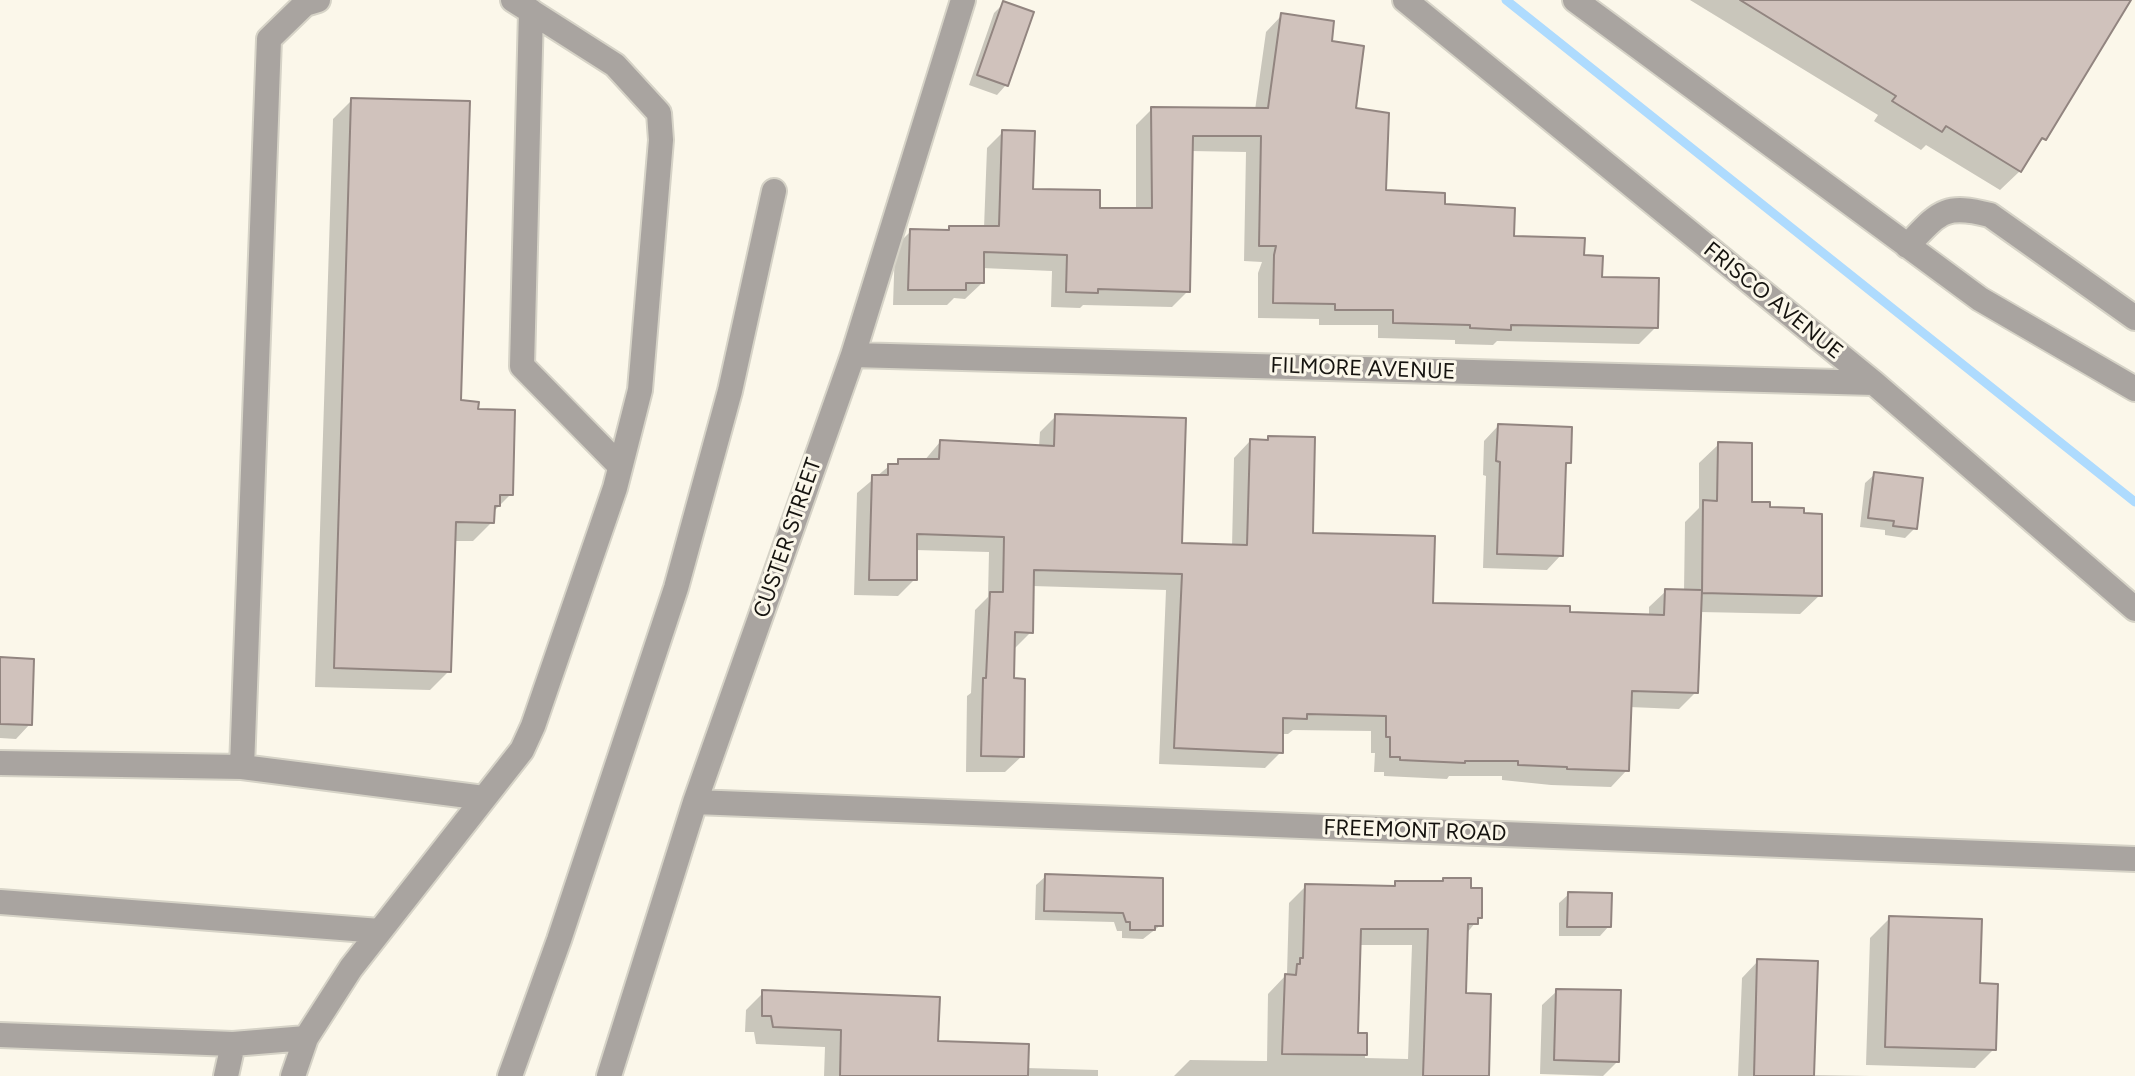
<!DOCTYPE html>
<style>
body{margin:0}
canvas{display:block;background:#fbf7ea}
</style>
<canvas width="2135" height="1076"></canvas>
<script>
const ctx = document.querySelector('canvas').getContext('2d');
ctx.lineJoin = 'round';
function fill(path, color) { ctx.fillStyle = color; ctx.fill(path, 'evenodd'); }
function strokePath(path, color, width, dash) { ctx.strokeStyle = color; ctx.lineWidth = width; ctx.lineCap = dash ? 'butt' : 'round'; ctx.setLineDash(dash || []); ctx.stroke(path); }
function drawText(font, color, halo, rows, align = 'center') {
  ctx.font = font + ' Figtree,sans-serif'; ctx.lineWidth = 6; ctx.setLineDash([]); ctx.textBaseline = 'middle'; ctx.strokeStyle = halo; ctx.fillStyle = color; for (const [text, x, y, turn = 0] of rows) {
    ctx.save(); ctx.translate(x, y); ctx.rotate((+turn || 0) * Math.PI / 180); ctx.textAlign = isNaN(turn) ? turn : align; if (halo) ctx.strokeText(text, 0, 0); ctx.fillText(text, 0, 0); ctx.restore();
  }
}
fill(new Path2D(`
 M 1690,0 L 2129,0 L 2044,138 L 2031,152 L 2020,171 L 2000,190 L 1926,145 L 1921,150 L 1874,121 L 1878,115 Z
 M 1003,4 L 1006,85 L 997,95 L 969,85 L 994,13 Z
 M 1282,15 L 1330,43 L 1384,192 L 1443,206 L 1512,238 L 1582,257 L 1600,279 L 1656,327 L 1639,344 L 1497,341 L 1493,345 L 1455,344 L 1455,340 L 1378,338 L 1378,325 L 1319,325 L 1319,319 L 1258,318 L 1258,273 L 1262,262 L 1244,261 L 1246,152 L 1191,151 L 1188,291 L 1172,307 L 1083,305 L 1080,308 L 1051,307 L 1052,271 L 982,268 L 982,283 L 965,299 L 954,298 L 947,305 L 893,305 L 895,247 L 911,231 L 946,232 L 950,228 L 984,228 L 987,148 L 1003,132 L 1031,191 L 1098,210 L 1136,210 L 1136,125 L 1152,109 L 1255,110 L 1266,32 Z
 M 352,100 L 459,402 L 476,411 L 511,494 L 493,512 L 492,522 L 473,541 L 453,541 L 449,671 L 430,690 L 315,687 L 333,119 Z
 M 1056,416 L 1180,545 L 1232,547 L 1234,458 L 1250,441 L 1265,442 L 1269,438 L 1311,535 L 1431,605 L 1568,614 L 1649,616 L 1649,607 L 1666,591 L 1684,591 L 1685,522 L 1699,508 L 1699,463 L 1719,444 L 1750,504 L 1820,595 L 1800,614 L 1699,612 L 1696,692 L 1679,709 L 1629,707 L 1627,770 L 1611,787 L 1551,785 L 1502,780 L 1502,776 L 1449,776 L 1447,779 L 1384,776 L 1384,772 L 1374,772 L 1375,753 L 1371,753 L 1371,731 L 1293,730 L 1288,734 L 1281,734 L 1281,752 L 1265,768 L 1159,764 L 1166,590 L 1032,586 L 1031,632 L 1015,648 L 1012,680 L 1022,756 L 1005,772 L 966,772 L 967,696 L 971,693 L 975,610 L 988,597 L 989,552 L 915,550 L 915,579 L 898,596 L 854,595 L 857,493 L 889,466 L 894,466 L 899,461 L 924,461 L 940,442 L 1039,447 L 1040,432 Z
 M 1498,426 L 1569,463 L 1564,467 L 1561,555 L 1547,570 L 1483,568 L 1486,476 L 1483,475 L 1484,441 Z
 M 1875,474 L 1915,528 L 1905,538 L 1885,535 L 1885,530 L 1860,527 L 1865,483 Z
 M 0,659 L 30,724 L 16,739 L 0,738 Z
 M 1046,876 L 1161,925 L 1143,939 L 1122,938 L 1122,931 L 1117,931 L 1114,922 L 1035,920 L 1036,885 Z
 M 1396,883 L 1480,917 L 1466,934 L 1464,995 L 1487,1076 L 1174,1076 L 1190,1060 L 1267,1061 L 1268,994 L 1287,974 L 1289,903 L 1306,886 L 1391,888 ZM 1358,945 L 1412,945 L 1408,1059 L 1365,1058 L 1365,1035 L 1356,1035 Z
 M 1569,894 L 1609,926 L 1600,936 L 1559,936 L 1559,903 Z
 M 1890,918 L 1978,985 L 1994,1049 L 1975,1068 L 1866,1065 L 1870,938 Z
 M 1758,961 L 1812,1075 L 1870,1076 L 1738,1076 L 1742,978 Z
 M 1557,991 L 1617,1062 L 1603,1076 L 1540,1074 L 1542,1005 Z
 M 763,993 L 1026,1068 L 1098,1070 L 1098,1076 L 824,1076 L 825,1047 L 756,1044 L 754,1032 L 745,1032 L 746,1010 Z`), '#0003');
strokePath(new Path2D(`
 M 1506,0 L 2135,502`), '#aedbfe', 9);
const building = new Path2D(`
 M 1740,0 L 2131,0 L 2046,140 L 2042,138 L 2021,172 L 1946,126 L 1942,132 L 1892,101 L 1896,96 Z
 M 1003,1 L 1034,12 L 1008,86 L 977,75 Z
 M 1281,13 L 1334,21 L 1332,41 L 1364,46 L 1356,108 L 1389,113 L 1386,190 L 1445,193 L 1445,204 L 1515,208 L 1514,236 L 1585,238 L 1584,255 L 1603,256 L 1602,277 L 1659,278 L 1658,328 L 1511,325 L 1511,330 L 1470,328 L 1470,325 L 1393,323 L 1393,310 L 1335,310 L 1335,304 L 1273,303 L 1274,255 L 1276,246 L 1259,246 L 1261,136 L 1193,136 L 1190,292 L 1098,289 L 1098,293 L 1066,292 L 1067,255 L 984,252 L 984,283 L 966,283 L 966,290 L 908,290 L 910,229 L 949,230 L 949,226 L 999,226 L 1002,130 L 1035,131 L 1033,189 L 1100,190 L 1100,208 L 1152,208 L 1151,107 L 1268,108 Z
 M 351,98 L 470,101 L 461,400 L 479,402 L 478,409 L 515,410 L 513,495 L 500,495 L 500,506 L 495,506 L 494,523 L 456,522 L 451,672 L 334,668 Z
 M 1055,414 L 1186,418 L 1182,543 L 1247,545 L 1250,439 L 1268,440 L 1268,436 L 1315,437 L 1313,533 L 1435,536 L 1433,603 L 1570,606 L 1570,612 L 1664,615 L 1665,589 L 1702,590 L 1698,693 L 1632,691 L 1629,771 L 1567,769 L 1567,767 L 1518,765 L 1518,761 L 1465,761 L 1465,763 L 1400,760 L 1400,757 L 1390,757 L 1390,737 L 1386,737 L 1386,716 L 1307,714 L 1307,719 L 1283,718 L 1283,753 L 1174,748 L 1182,574 L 1034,570 L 1033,633 L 1015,632 L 1014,678 L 1025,679 L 1024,757 L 981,756 L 983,678 L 986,678 L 990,592 L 1003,592 L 1004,537 L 917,534 L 917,580 L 869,580 L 872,475 L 888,475 L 888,464 L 898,464 L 898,459 L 939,459 L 940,440 L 1054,446 Z
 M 1498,424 L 1572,427 L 1571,463 L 1566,463 L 1563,556 L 1497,554 L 1500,462 L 1496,461 Z
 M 1718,442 L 1752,443 L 1752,502 L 1770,502 L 1770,507 L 1804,508 L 1804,513 L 1822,514 L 1822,596 L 1702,593 L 1703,500 L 1717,501 Z
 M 1874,472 L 1923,478 L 1917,529 L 1893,526 L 1894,521 L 1868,518 Z
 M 0,657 L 34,659 L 32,725 L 0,724 Z
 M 1045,874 L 1163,878 L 1163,926 L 1155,926 L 1155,930 L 1130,930 L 1130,922 L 1126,922 L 1123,913 L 1044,911 Z
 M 1443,878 L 1471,878 L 1471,888 L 1482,888 L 1482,918 L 1478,918 L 1478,924 L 1468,924 L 1466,993 L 1491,994 L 1489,1076 L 1423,1076 L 1428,929 L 1361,929 L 1358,1033 L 1367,1033 L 1367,1055 L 1282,1054 L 1285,974 L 1296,975 L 1297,964 L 1300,964 L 1300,958 L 1303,958 L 1305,884 L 1395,886 L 1395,881 L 1443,881 Z
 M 1568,892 L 1612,893 L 1611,927 L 1567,927 Z
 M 1889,916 L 1982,919 L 1980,983 L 1998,984 L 1996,1050 L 1885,1047 Z
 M 1757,959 L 1818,961 L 1814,1076 L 1754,1076 Z
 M 1556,989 L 1621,990 L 1619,1062 L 1554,1060 Z
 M 762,990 L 940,997 L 938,1041 L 1029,1044 L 1028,1076 L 840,1076 L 841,1030 L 773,1027 L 771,1016 L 762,1016 Z`);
fill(building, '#d0c2bc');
strokePath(building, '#928580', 2);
const minor = new Path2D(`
 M 1405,0 L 1874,383 L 2135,609
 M 1575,0 L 1980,299 L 2135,389
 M 531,11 L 522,366 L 620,466
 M 1907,246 C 1939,213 1943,203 1990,215 L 2135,318
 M 853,355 L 1874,383
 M 0,763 L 242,767 L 484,798
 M 242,767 L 269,39 L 305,4 L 318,0
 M 695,802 L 2135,859
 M 0,902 L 380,931
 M 0,1035 L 233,1044
 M 226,1076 L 233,1044 L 306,1038
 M 293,1076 L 306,1038 L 351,968 L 522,750 L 533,726 L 615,488 L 640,390 L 661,140 L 659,113 L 615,65 L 513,0
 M 510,1076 L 559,940 L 676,588 L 730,391 L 774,191
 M 609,1076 L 695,802 L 853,355 L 963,0`);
strokePath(minor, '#d6d3c7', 28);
strokePath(minor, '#a9a4a0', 24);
drawText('22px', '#15130f', '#fbf7ea', [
 ["FRISCO AVENUE",1773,301,39],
 ["FILMORE AVENUE",1363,369,2],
 ["CUSTER STREET",788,538,-71],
 ["FREEMONT ROAD",1415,831,2]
]);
</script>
